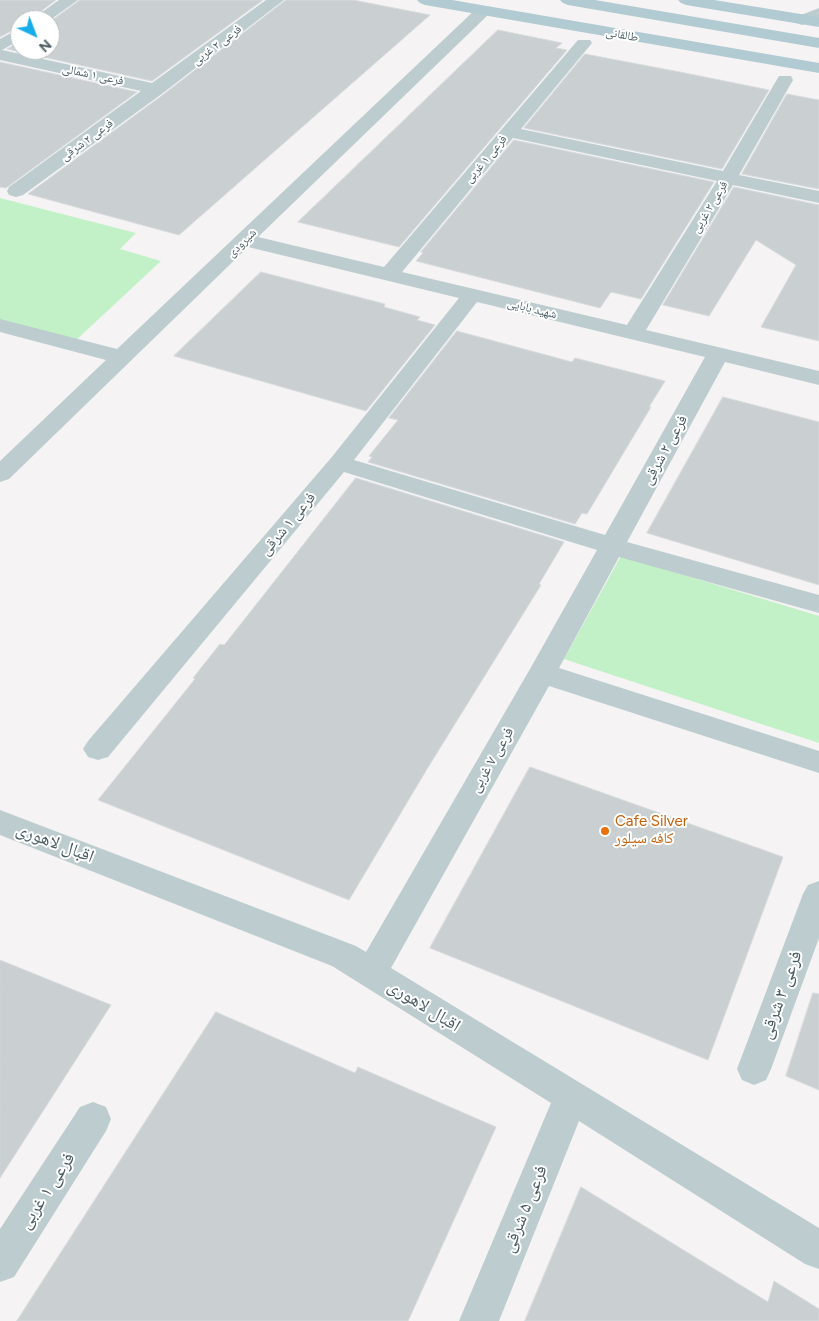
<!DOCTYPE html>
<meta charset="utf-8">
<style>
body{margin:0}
#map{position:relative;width:819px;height:1321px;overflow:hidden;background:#f5f3f3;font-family:Figtree,sans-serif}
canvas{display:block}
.north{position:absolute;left:10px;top:10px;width:50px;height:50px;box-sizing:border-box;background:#fff;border:1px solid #b6bec0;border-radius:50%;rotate:137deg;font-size:14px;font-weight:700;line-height:20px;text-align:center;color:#495c61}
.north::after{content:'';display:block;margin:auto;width:18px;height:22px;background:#17adea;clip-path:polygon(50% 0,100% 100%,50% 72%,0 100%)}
</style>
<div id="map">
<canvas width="819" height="1321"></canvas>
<div class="north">N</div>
</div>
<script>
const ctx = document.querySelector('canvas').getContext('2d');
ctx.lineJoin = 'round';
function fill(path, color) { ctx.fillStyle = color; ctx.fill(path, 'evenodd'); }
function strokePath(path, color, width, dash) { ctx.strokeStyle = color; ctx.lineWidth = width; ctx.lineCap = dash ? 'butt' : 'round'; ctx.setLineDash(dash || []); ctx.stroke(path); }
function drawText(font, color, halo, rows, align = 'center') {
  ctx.font = font + ' Figtree,"Noto Naskh Arabic",sans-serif'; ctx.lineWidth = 4; ctx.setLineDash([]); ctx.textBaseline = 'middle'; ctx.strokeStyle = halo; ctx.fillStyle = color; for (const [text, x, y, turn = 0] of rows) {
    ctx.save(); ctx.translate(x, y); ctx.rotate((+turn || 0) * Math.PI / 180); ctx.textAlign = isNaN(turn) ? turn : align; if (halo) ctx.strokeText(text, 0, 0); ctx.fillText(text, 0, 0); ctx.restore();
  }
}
fill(new Path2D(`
 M 0,198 L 136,233 L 120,249 L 161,261 L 74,342 L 0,322 Z
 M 621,556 L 819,616 L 819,743 L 564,659 Z`), '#c2f1c7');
const building = new Path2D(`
 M 0,0 L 56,0 L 29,20 L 20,20 L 20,26 L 0,37 Z
 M 80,0 L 263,0 L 152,81 L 7,49 L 20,42 L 20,50 L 50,50 L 50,22 Z
 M 286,0 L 353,0 L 430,15 L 179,235 L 28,194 L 164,94 Z
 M 498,30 L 562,43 L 556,48 L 567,50 L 399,247 L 298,222 Z
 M 585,54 L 685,73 L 769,90 L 722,169 L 524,128 Z
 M 0,62 L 137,92 L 6,188 L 0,187 Z
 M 787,94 L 819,100 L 819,189 L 742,174 Z
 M 514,140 L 714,182 L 641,299 L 611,292 L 600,308 L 416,261 L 423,253 L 421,252 Z
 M 734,187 L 819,205 L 819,341 L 761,327 L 796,265 L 756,240 L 709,316 L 663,305 Z
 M 261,272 L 385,304 L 384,307 L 420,317 L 417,320 L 435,325 L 366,411 L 174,356 Z
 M 457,331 L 572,362 L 575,358 L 665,381 L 649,407 L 651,407 L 587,514 L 582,513 L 575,524 L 368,462 L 372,457 L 369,456 L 398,420 L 389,418 Z
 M 723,397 L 819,422 L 819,585 L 647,533 Z
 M 356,478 L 564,542 L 539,584 L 541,585 L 427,769 L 349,900 L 98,800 L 195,679 L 193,678 L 220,644 L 224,645 Z
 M 530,767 L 783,857 L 708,1060 L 430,948 Z
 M 0,960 L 111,1005 L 0,1178 Z
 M 813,993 L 819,994 L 819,1090 L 786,1076 Z
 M 216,1012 L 355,1073 L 358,1067 L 496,1127 L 408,1321 L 17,1321 Z
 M 581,1187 L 768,1302 L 774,1281 L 819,1309 L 819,1321 L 525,1321 Z`);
fill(building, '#cacfd2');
strokePath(building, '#d7dbde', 1);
fill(new Path2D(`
 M 59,0 L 78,0 L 50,20 L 31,20 Z
 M 266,0 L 284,0 L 163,93 L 23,195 L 16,197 L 9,195 L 7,191 L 9,187 L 141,91 L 0,60 L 0,39 L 20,28 L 20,40 L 2,50 L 152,83 Z
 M 483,6 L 489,8 L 491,11 L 489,14 L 258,237 L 384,267 L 578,40 L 590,40 L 592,43 L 521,129 L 723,171 L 779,76 L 791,76 L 793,80 L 739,175 L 819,191 L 819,203 L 733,185 L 646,330 L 819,371 L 819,385 L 725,362 L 627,542 L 819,595 L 819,613 L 619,557 L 559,668 L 819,751 L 819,773 L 549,686 L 391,968 L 819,1228 L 819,1269 L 805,1264 L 579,1121 L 499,1321 L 459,1321 L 551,1103 L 332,966 L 0,835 L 0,810 L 356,946 L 366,952 L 530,669 L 597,550 L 344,472 L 108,757 L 98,760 L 88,757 L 83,749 L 88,741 L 331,458 L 459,298 L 248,247 L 9,479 L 0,482 L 0,461 L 106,360 L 0,332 L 0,319 L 117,349 L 477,8 ZM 513,138 L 717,181 L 627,325 L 402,272 ZM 477,302 L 705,357 L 605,535 L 354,460 Z
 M 819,8 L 819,19 L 802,25 L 796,23 L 794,20 L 796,17 Z
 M 819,881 L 819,938 L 771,1069 L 766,1080 L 754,1085 L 742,1080 L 737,1069 L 803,894 L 808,885 Z
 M 93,1102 L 106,1107 L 111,1119 L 106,1131 L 14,1277 L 0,1282 L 0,1229 L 80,1107 Z`), '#bdcccf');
fill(new Path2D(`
 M 417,0 L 452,0 L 819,63 L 819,73 L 425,5 L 420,3 Z
 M 560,0 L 595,0 L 819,38 L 819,48 L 568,5 L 563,3 Z
 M 678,0 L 714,0 L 819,17 L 819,27 L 686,5 L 681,3 Z`), '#b2cad1');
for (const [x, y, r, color] of [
 [605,831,5,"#e8710a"]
]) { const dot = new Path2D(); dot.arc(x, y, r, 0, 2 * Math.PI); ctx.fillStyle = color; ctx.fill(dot); strokePath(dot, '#fff', 2); }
drawText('12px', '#495c61', '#fff', [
 ["طالقانی",622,35,10],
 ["فرعی ۲ غربی",217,45,-37],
 ["فرعی ۱ شمالی",93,75,12],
 ["فرعی ۲ شرقی",87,140,-36],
 ["فرعی ۱ غربی",486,159,-50],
 ["فرعی ۲ غربی",710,207,-59],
 ["شیرودی",242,243,-44],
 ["شهید بابایی",532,309,14]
]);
drawText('15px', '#495c61', '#fff', [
 ["فرعی ۲ شرقی",665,450,-61],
 ["فرعی ۱ شرقی",288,524,-50],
 ["فرعی ۷ غربی",492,760,-60]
]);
drawText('15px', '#c56008', '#fff', [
 ["Cafe Silver",615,822],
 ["کافه سیلور",615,839]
], 'left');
drawText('18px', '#495c61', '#fff', [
 ["اقبال لاهوری",55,843,21],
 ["فرعی ۳ شرقی",781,995,-70],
 ["اقبال لاهوری",424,1006,32],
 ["فرعی ۱ غربی",47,1191,-57],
 ["فرعی ۵ شرقی",525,1209,-68]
]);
</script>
